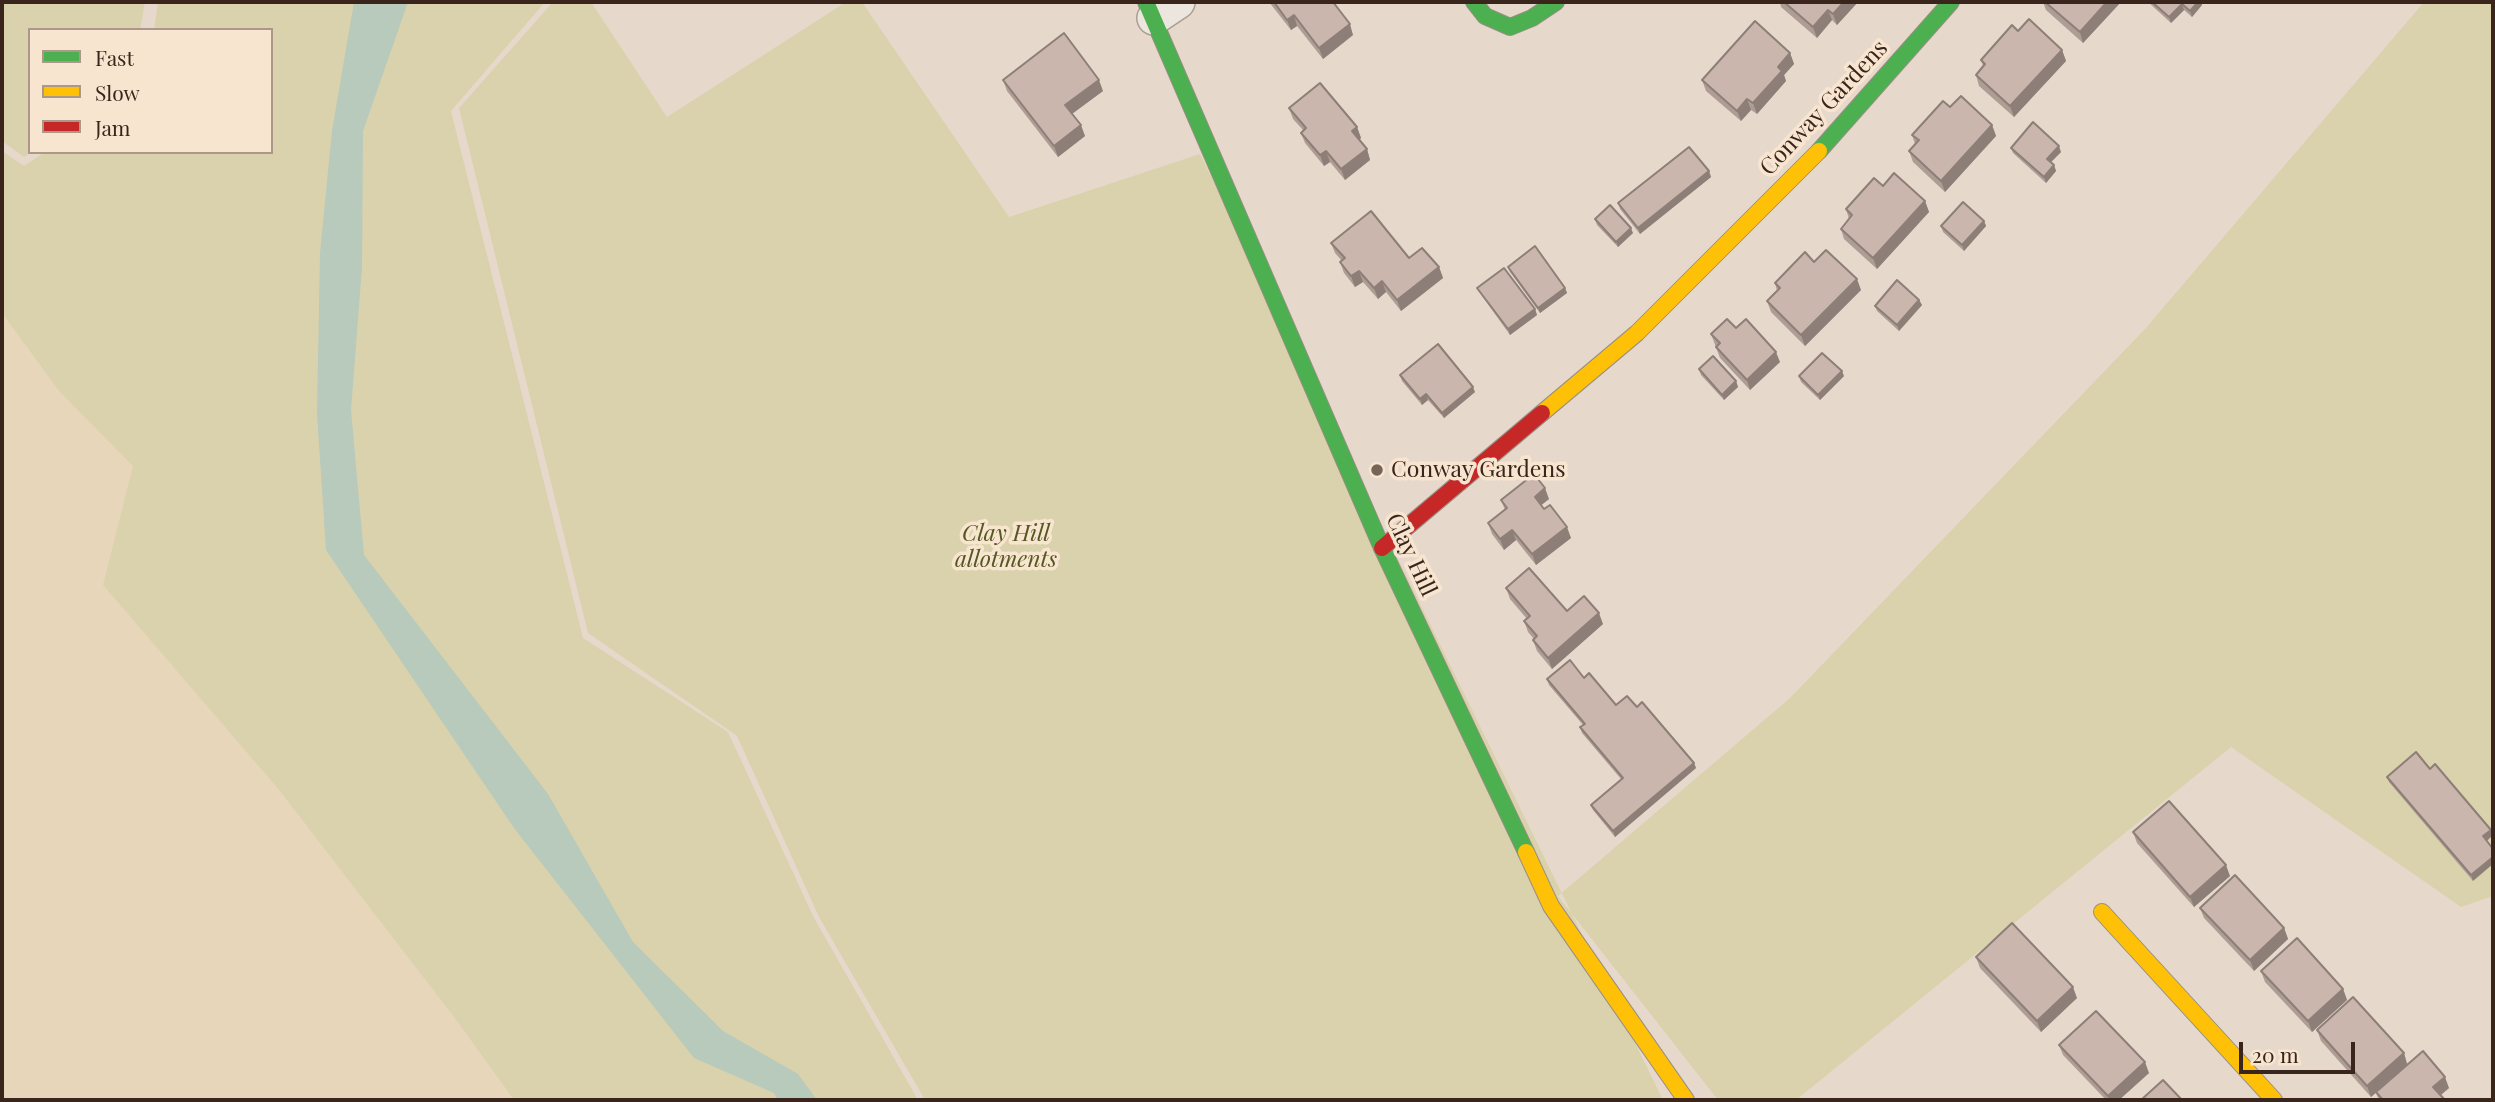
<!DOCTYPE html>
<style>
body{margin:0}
#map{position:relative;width:2495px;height:1102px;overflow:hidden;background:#e6d9cb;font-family:"Playfair Display",serif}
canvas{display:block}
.frame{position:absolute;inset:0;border:4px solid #3a251c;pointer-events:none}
.legend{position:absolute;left:28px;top:28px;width:245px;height:126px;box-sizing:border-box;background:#f8e5d0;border:2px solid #ac9888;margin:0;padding:9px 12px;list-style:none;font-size:21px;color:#3a251c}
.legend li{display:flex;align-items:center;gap:14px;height:35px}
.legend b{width:35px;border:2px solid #ac9888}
.scale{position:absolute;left:2239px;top:1042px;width:116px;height:32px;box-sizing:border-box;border:4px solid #3a251c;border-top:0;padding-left:9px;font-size:21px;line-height:24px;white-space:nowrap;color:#3a251c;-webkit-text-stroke:5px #f8e5d0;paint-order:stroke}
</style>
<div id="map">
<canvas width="2495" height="1102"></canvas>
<div class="frame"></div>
<ul class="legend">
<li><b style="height:9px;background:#4caf50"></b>Fast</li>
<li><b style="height:9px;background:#ffc107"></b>Slow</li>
<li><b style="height:9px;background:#c62828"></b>Jam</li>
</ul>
<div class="scale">20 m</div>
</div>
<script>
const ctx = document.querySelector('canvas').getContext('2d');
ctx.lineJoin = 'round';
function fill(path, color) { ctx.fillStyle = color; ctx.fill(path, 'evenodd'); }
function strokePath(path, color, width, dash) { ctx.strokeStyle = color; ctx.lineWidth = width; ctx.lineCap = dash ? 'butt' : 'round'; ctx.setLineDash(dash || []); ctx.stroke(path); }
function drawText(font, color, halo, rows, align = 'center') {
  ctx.font = font + ' "Playfair Display",serif'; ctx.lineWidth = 7; ctx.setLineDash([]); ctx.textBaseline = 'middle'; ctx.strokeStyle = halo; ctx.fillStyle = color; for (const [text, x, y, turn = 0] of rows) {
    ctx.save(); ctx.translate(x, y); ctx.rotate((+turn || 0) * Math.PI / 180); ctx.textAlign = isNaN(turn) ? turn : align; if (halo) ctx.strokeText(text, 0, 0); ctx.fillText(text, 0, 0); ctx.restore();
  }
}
fill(new Path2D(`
 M 2,313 L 59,391 L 134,466 L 103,585 L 279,790 L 454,1017 L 514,1100 L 2,1100 Z`), '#e7d6ba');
fill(new Path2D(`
 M 2,2 L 145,2 L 140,30 L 30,30 L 31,152 L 24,157 L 2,141 Z
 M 158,2 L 545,2 L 451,111 L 583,638 L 728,732 L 814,918 L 918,1100 L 514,1100 L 454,1017 L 279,790 L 103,585 L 133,466 L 59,391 L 2,313 L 2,151 L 24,166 L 45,152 L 271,152 L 271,30 L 154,30 Z
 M 553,2 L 591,2 L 667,117 L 846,2 L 862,2 L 1009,217 L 1200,154 L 1663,1100 L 925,1100 L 819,917 L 737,736 L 588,633 L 459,108 Z
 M 2424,2 L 2493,2 L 2493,896 L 2461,907 L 2231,747 L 1796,1100 L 1718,1100 L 1558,896 L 1790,698 L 2145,329 Z`), '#dad2ac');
fill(new Path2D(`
 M 354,2 L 408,2 L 363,131 L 362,267 L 351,410 L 364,555 L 548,794 L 633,942 L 723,1031 L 798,1074 L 817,1100 L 778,1100 L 774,1093 L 694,1058 L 514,828 L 326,550 L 317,413 L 320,253 L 332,131 Z`), '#b7cabb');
const street = new Path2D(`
 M 1154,18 L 1178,2`);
const fast = new Path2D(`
 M 1146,2 L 1382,548 L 1526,852
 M 1474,2 L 1485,16 L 1510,27 L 1532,18 L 1556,2
 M 1819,151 L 1951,2`);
const slow = new Path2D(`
 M 1542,413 L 1637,333 L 1819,151
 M 1526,852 L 1551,906 L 1686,1100
 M 2102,912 L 2274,1100`);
const jam = new Path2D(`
 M 1382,548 L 1542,413`);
strokePath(street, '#ab9e94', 36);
strokePath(fast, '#9a8e85', 18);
strokePath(slow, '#9a8e85', 18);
strokePath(jam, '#9a8e85', 18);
strokePath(street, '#ede6de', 33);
strokePath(fast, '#4caf50', 16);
strokePath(slow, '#ffc107', 16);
strokePath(jam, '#c62828', 16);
fill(new Path2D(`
 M 1269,2 L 1333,2 L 1353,35 L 1323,59 L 1297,26 L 1291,30 Z
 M 1780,2 L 1858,2 L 1837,25 L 1832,20 L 1817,38 L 1781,7 Z
 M 2043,2 L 2121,2 L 2083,43 L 2046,10 Z
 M 2148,2 L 2201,2 L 2202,5 L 2192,17 L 2184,10 L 2171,23 Z
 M 2018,31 L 2062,50 L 2066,61 L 2014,117 L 1979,86 L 1976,75 L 1983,66 L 1981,60 Z
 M 1790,53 L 1794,64 L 1784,75 L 1786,81 L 1757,114 L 1751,110 L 1741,121 L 1706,91 L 1702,80 Z
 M 1003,80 L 1103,91 L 1072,114 L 1085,136 L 1058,157 L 1007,91 Z
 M 1950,107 L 1992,125 L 1996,136 L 1945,192 L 1913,162 L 1909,151 L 1915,144 L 1912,135 Z
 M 1289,108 L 1357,127 L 1361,138 L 1359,140 L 1367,149 L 1370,160 L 1345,180 L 1330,162 L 1324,166 L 1305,143 L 1301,133 L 1303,130 L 1293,119 Z
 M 2011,148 L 2061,152 L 2051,162 L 2054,165 L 2056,171 L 2046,183 L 2013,153 Z
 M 1709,171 L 1711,177 L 1640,234 L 1620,209 L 1618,203 Z
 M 1883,186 L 1925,201 L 1929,212 L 1877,269 L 1844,239 L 1841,229 L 1849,219 L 1846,209 Z
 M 1595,219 L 1633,233 L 1618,247 L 1597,225 Z
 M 1984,221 L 1986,226 L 1964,251 L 1943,232 L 1941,226 Z
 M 1331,243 L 1409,258 L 1439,267 L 1443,278 L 1401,311 L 1386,292 L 1378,299 L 1363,282 L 1355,287 L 1344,273 L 1340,262 L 1342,261 L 1335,253 Z
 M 1814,262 L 1861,290 L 1805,346 L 1771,312 L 1767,301 L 1777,291 L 1775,283 Z
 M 1508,267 L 1565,288 L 1567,293 L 1540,313 L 1510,272 Z
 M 1477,288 L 1535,309 L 1537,315 L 1510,335 L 1480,293 Z
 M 1919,300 L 1922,305 L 1899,331 L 1877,311 L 1875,306 Z
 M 1736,328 L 1780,362 L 1750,390 L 1720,358 L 1711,334 Z
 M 1699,369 L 1736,381 L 1738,387 L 1724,400 L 1701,375 Z
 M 1400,375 L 1475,392 L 1444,418 L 1428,400 L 1422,405 L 1402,381 Z
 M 1799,376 L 1844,376 L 1820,400 L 1801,382 Z
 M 1549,499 L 1541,505 L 1571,538 L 1536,565 L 1516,540 L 1504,550 L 1492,534 L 1488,523 L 1505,510 L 1501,500 Z
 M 1506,588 L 1567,611 L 1603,624 L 1552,669 L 1537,651 L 1533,640 L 1534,639 L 1528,632 L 1524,621 L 1527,619 L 1510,599 Z
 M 1584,678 L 1616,705 L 1637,707 L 1694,763 L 1696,768 L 1615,837 L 1593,810 L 1591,805 L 1621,779 L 1582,733 L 1580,727 L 1583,725 L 1549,685 L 1547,679 Z
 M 2430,769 L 2491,830 L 2493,835 L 2487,841 L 2473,881 L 2389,782 L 2387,777 Z
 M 2133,832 L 2230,876 L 2194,907 L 2137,843 Z
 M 2200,908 L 2284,928 L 2288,939 L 2254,971 L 2204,918 Z
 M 1976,957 L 2077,998 L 2041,1032 L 1980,968 Z
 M 2261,971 L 2343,989 L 2347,1000 L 2312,1032 L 2265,982 Z
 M 2317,1030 L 2404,1053 L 2407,1064 L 2449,1088 L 2440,1096 L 2445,1100 L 2379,1100 L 2376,1093 L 2371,1097 L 2321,1041 Z
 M 2059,1045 L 2149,1073 L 2119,1100 L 2106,1100 L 2063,1055 Z`), '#ae9d94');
fill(new Path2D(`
 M 1844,2 L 1858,2 L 1837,25 L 1833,14 Z
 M 2107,2 L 2121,2 L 2083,43 L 2080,32 Z
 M 2198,2 L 2201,2 L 2202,5 L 2192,17 L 2190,11 Z
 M 2182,4 L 2184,10 L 2171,23 L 2169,17 Z
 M 1828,10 L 1832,20 L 1817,38 L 1813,27 Z
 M 1294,15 L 1297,26 L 1291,30 L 1287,20 Z
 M 1350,24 L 1353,35 L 1323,59 L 1319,48 Z
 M 2062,50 L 2066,61 L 2014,117 L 2010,106 Z
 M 1790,53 L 1794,64 L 1784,75 L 1786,81 L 1757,114 L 1753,103 L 1778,67 Z
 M 1099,80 L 1103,91 L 1069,116 L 1065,105 Z
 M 1747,99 L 1751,110 L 1741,121 L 1737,111 Z
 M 1081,125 L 1085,136 L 1058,157 L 1054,146 Z
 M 1992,125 L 1996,136 L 1945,192 L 1941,181 Z
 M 1357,127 L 1361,138 L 1356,142 L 1352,131 Z
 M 2059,146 L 2061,152 L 2049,164 L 2047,159 Z
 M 1367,149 L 1370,160 L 1345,180 L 1341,169 Z
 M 1326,151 L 1330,162 L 1324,166 L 1320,155 Z
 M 2054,165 L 2056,171 L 2046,183 L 2044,177 Z
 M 1709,171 L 1711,177 L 1640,234 L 1638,228 Z
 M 1925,201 L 1929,212 L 1877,269 L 1873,258 Z
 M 1984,221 L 1986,226 L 1964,251 L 1962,245 Z
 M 1631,228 L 1633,233 L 1618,247 L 1616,242 Z
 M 1439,267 L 1443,278 L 1401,311 L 1397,300 Z
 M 1359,271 L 1363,282 L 1355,287 L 1351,276 Z
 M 1857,279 L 1861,290 L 1805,346 L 1801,335 Z
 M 1382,281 L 1386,292 L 1378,299 L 1374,288 Z
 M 1565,288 L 1567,293 L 1540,313 L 1538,308 Z
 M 1919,300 L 1922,305 L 1899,331 L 1897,325 Z
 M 1535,309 L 1537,315 L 1510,335 L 1508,329 Z
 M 1776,352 L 1780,362 L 1750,390 L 1747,380 Z
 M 1842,371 L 1844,376 L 1820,400 L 1818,395 Z
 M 1736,381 L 1738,387 L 1724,400 L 1722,395 Z
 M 1473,387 L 1475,392 L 1444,418 L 1442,413 Z
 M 1426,394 L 1428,400 L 1422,405 L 1420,399 Z
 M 1545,488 L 1549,499 L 1539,507 L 1535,497 Z
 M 1567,527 L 1571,538 L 1536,565 L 1532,554 Z
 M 1512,530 L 1516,540 L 1504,550 L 1500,539 Z
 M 1599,613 L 1603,624 L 1552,669 L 1548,658 Z
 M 1694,763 L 1696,768 L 1615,837 L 1613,831 Z
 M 2491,830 L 2493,835 L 2485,842 L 2483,836 Z
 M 2493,857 L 2493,864 L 2473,881 L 2471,875 Z
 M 2226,865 L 2230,876 L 2194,907 L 2190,897 Z
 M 2284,928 L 2288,939 L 2254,971 L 2250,960 Z
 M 2073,987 L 2077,998 L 2041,1032 L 2037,1021 Z
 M 2343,989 L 2347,1000 L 2312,1032 L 2308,1021 Z
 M 2404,1053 L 2407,1064 L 2371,1097 L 2367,1086 Z
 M 2145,1062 L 2149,1073 L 2119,1100 L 2109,1100 L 2108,1096 Z
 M 2445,1077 L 2449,1088 L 2437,1098 L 2433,1087 Z`), '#8d7f78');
const building = new Path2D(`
 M 1274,2 L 1333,2 L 1350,24 L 1319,48 L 1294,15 L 1287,20 Z
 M 1784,2 L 1844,2 L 1833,14 L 1828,10 L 1813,27 Z
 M 2045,2 L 2107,2 L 2080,32 Z
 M 2152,2 L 2198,2 L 2190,11 L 2182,4 L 2169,17 Z
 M 2029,19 L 2062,50 L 2010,106 L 1976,75 L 1985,64 L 1981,60 L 2012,25 L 2018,31 Z
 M 1755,21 L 1790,53 L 1778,67 L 1782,71 L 1753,103 L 1747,99 L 1737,111 L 1702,80 Z
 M 1064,33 L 1099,80 L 1065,105 L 1081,125 L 1054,146 L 1003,80 Z
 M 1320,83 L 1357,127 L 1352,131 L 1367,149 L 1341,169 L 1326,151 L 1320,155 L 1301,133 L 1306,128 L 1289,108 Z
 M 1961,96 L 1992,125 L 1941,181 L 1909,151 L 1919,140 L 1912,135 L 1943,101 L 1950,107 Z
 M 2033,122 L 2059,146 L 2047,159 L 2054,165 L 2044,177 L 2011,148 Z
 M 1689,147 L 1709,171 L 1638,228 L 1618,203 Z
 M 1894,173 L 1925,201 L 1873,258 L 1841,229 L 1852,215 L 1846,209 L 1874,178 L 1883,186 Z
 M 1963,202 L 1984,221 L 1962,245 L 1941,226 Z
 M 1610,205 L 1631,228 L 1616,242 L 1595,219 Z
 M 1371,211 L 1409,258 L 1422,248 L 1439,267 L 1397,300 L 1382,281 L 1374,288 L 1359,271 L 1351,276 L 1340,262 L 1345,258 L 1331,243 Z
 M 1535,246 L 1565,288 L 1538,308 L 1508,267 Z
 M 1826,250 L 1857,279 L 1801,335 L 1767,301 L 1780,288 L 1775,283 L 1805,252 L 1814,262 Z
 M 1504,268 L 1535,309 L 1508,329 L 1477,288 Z
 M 1897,280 L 1919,300 L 1897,325 L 1875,306 Z
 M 1727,319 L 1736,328 L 1746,319 L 1776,352 L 1747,380 L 1716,347 L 1720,343 L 1711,334 Z
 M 1438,344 L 1473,387 L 1442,413 L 1426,394 L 1420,399 L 1400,375 Z
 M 1822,353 L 1842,371 L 1818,395 L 1799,376 Z
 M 1713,356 L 1736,381 L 1722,395 L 1699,369 Z
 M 1534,474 L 1545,488 L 1535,497 L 1544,509 L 1550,505 L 1567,527 L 1532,554 L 1512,530 L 1500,539 L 1488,523 L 1507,508 L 1501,500 Z
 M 1529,568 L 1567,611 L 1584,596 L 1599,613 L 1548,658 L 1533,640 L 1537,636 L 1524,621 L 1530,616 L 1506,588 Z
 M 1570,660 L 1584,678 L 1589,673 L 1616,705 L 1627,696 L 1637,707 L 1642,702 L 1694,763 L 1613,831 L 1591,805 L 1623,778 L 1580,727 L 1585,724 L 1547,679 Z
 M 2416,752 L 2430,769 L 2435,764 L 2491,830 L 2483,836 L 2493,849 L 2493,857 L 2471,875 L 2387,777 Z
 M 2169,801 L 2226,865 L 2190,897 L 2133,832 Z
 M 2235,875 L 2284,928 L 2250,960 L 2200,908 Z
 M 2012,923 L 2073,987 L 2037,1021 L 1976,957 Z
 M 2297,938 L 2343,989 L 2308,1021 L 2261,971 Z
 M 2353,997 L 2404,1053 L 2367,1086 L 2317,1030 Z
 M 2096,1011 L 2145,1062 L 2108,1096 L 2059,1045 Z
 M 2423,1051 L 2445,1077 L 2433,1087 L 2445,1100 L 2383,1100 L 2376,1092 Z
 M 2163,1080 L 2182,1100 L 2141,1100 Z`);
fill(building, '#cab6ac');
strokePath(building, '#8d7f78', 2);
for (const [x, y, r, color] of [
 [1377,470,7,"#766459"]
]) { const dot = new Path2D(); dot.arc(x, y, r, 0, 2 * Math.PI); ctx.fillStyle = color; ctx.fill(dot); strokePath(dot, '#f8e5d0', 2.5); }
drawText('23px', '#3a251c', '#f8e5d0', [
 ["Conway Gardens",1824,108,-47],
 ["Clay Hill",1411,555,65]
]);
drawText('23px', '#3a251c', '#f8e5d0', [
 ["Conway Gardens",1391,470]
], 'left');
drawText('italic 23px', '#545821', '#f8e5d0', [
 ["Clay Hill",1006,534],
 ["allotments",1006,560]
]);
</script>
